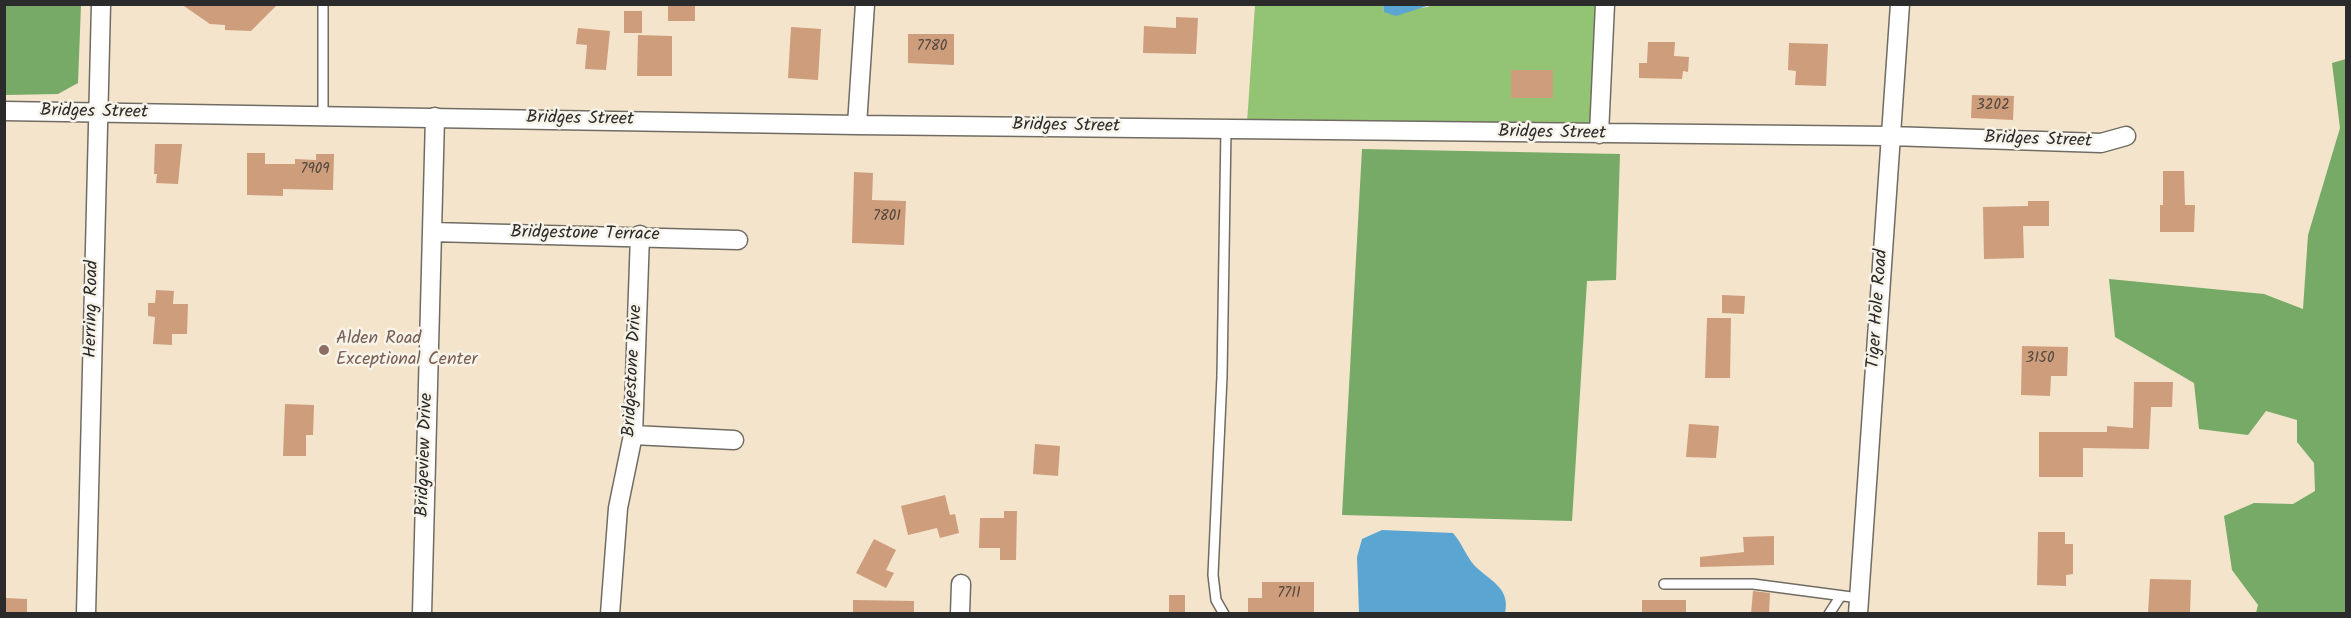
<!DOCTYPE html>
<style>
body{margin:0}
#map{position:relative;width:2351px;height:618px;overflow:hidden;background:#f3e4cb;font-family:Kalam,sans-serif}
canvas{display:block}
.frame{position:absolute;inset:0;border:6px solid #2b2b2b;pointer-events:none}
</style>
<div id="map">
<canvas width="2351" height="618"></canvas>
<div class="frame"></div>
</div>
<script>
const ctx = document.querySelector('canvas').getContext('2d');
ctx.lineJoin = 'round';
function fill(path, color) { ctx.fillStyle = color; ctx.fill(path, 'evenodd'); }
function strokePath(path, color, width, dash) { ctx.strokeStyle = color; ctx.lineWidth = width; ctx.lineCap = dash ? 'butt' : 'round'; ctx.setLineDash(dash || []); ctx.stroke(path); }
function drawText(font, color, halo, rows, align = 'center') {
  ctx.font = font + ' Kalam,sans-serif'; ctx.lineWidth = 5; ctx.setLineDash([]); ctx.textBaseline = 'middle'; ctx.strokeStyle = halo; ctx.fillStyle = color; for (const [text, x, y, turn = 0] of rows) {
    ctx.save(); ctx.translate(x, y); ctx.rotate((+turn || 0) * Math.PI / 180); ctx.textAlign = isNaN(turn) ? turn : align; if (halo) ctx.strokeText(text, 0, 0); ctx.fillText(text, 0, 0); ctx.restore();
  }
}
fill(new Path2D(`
 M 1255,5 L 1383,5 L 1384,12 L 1428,7 L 1430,5 L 1598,5 L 1593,116 L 1590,123 L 1577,127 L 1247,123 Z`), '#93c474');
fill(new Path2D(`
 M 4,5 L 81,5 L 78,83 L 58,94 L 5,95 Z
 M 2346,59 L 2346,613 L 2256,613 L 2258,605 L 2232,570 L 2224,516 L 2254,503 L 2293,504 L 2315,491 L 2314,463 L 2297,442 L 2297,420 L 2266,411 L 2248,435 L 2199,429 L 2194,383 L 2115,337 L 2109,279 L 2264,294 L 2303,309 L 2308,235 L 2340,128 L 2332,63 Z
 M 1362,149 L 1620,154 L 1616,280 L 1587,281 L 1572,521 L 1342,515 Z`), '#76aa66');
fill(new Path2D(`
 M 1383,5 L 1383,4 L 1430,5 L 1396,16 L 1384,12 Z
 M 1382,530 L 1453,533 C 1462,543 1466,556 1474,565 C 1488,580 1511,587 1505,613 L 1359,613 L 1357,557 L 1362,539 Z`), '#5aa5d2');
fill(new Path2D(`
 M 181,4 L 278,4 L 251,31 L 225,30 L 225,25 L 210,24 Z
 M 668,4 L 695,4 L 695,21 L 668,21 Z
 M 624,11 L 642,11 L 642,33 L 624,33 Z
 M 1176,17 L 1198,18 L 1196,54 L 1143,53 L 1144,26 L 1176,28 Z
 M 791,27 L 821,29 L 818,80 L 788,78 Z
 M 578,28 L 610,31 L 606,70 L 585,69 L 587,45 L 576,44 Z
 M 908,34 L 954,34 L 954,65 L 908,63 Z
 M 638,35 L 672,36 L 672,76 L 637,76 Z
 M 1648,42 L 1675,42 L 1674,56 L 1689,57 L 1688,72 L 1683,71 L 1682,79 L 1639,78 L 1639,63 L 1647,63 Z
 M 1789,43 L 1828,44 L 1826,86 L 1795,85 L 1796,71 L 1788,70 Z
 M 1511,70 L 1553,70 L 1553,98 L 1511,98 Z
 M 1972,95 L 2014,96 L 2013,120 L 1971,118 Z
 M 155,144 L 182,144 L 178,184 L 156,183 L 157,174 L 154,174 Z
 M 247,153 L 265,153 L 265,164 L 295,164 L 295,159 L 316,160 L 316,154 L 334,154 L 333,190 L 283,189 L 283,196 L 247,195 Z
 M 2163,171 L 2184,171 L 2185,205 L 2195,205 L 2194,232 L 2160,232 L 2160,205 L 2163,205 Z
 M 854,172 L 873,173 L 872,200 L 906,201 L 904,245 L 852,243 Z
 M 2028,201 L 2049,201 L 2049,226 L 2023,226 L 2024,258 L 1984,259 L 1983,207 L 2028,206 Z
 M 156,290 L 174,291 L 173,304 L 188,304 L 187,334 L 172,334 L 172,345 L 153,344 L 155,317 L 148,316 L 148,303 L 155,303 Z
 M 1722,295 L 1745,296 L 1744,314 L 1722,313 Z
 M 1707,318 L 1731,318 L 1730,378 L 1705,378 Z
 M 2022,346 L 2068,347 L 2067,376 L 2051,376 L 2050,396 L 2021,395 Z
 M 2134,382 L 2173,382 L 2172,407 L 2151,407 L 2149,449 L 2083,448 L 2083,477 L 2039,477 L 2039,432 L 2107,432 L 2107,426 L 2133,428 Z
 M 285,404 L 314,405 L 313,435 L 306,435 L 306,456 L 283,456 Z
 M 1689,424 L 1719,426 L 1716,458 L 1686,457 Z
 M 1035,444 L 1060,446 L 1058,476 L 1033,474 Z
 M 945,495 L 950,515 L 955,514 L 959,533 L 940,538 L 937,528 L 908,535 L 901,506 Z
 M 1004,511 L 1017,511 L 1016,560 L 1000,560 L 1000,548 L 979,548 L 980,518 L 1004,518 Z
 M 2038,532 L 2065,532 L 2065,544 L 2073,544 L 2073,574 L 2066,575 L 2066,586 L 2037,585 Z
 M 1774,536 L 1774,565 L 1700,567 L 1700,557 L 1744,552 L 1743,537 Z
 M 874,539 L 896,550 L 886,570 L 894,573 L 886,588 L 856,573 Z
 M 2150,579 L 2191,580 L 2190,614 L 2148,614 Z
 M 1262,582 L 1314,582 L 1314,614 L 1248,614 L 1248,598 L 1262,598 Z
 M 1753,591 L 1770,593 L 1769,614 L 1751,614 Z
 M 1169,595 L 1185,595 L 1185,614 L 1169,614 Z
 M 4,598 L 27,599 L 27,614 L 4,614 Z
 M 853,600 L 914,601 L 914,614 L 853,614 Z
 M 1642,600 L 1686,600 L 1686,614 L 1642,614 Z`), '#cd9d7c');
const lane = new Path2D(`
 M 323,4 L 323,116
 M 1664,584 L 1753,584 L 1859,598
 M 1224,614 L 1216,600 L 1213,575 L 1222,376 L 1226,129
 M 1829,614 L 1840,597`);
const street = new Path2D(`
 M 4,111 L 857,125 L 1890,136 L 2101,143 L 2126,136
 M 857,125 L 865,4
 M 1599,134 L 1605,4
 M 432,232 L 738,240
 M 633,435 L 734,440
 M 86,614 L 101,4
 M 422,614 L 435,117
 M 610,614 L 618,508 L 633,435 L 640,235
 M 960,614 L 961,584
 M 1858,614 L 1900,4`);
strokePath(lane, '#716c63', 12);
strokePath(street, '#716c63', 21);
strokePath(lane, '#fff', 9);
strokePath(street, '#fff', 18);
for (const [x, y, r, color] of [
 [324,350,6,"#8d6e63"]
]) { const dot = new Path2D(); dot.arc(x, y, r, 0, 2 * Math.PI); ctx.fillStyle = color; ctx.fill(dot); strokePath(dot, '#f7f3e8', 2); }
drawText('15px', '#54483f', null, [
 ["7780",932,47],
 ["3202",1993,106],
 ["7909",315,170],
 ["7801",887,217],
 ["3150",2040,359],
 ["7711",1289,594]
]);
drawText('18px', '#2b2b2b', '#f7f3e8', [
 ["Bridges Street",94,113,1],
 ["Bridges Street",580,120,1],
 ["Bridges Street",1066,127,1],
 ["Bridges Street",1552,134,1],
 ["Bridges Street",2038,141,2],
 ["Bridgestone Terrace",585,235,1],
 ["Herring Road",93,309,-89],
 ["Tiger Hole Road",1879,309,-86],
 ["Bridgestone Drive",634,371,-87],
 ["Bridgeview Drive",426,455,-88]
]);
drawText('18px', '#785e54', '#f7f3e8', [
 ["Alden Road",336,340],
 ["Exceptional Center",336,361]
], 'left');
</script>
